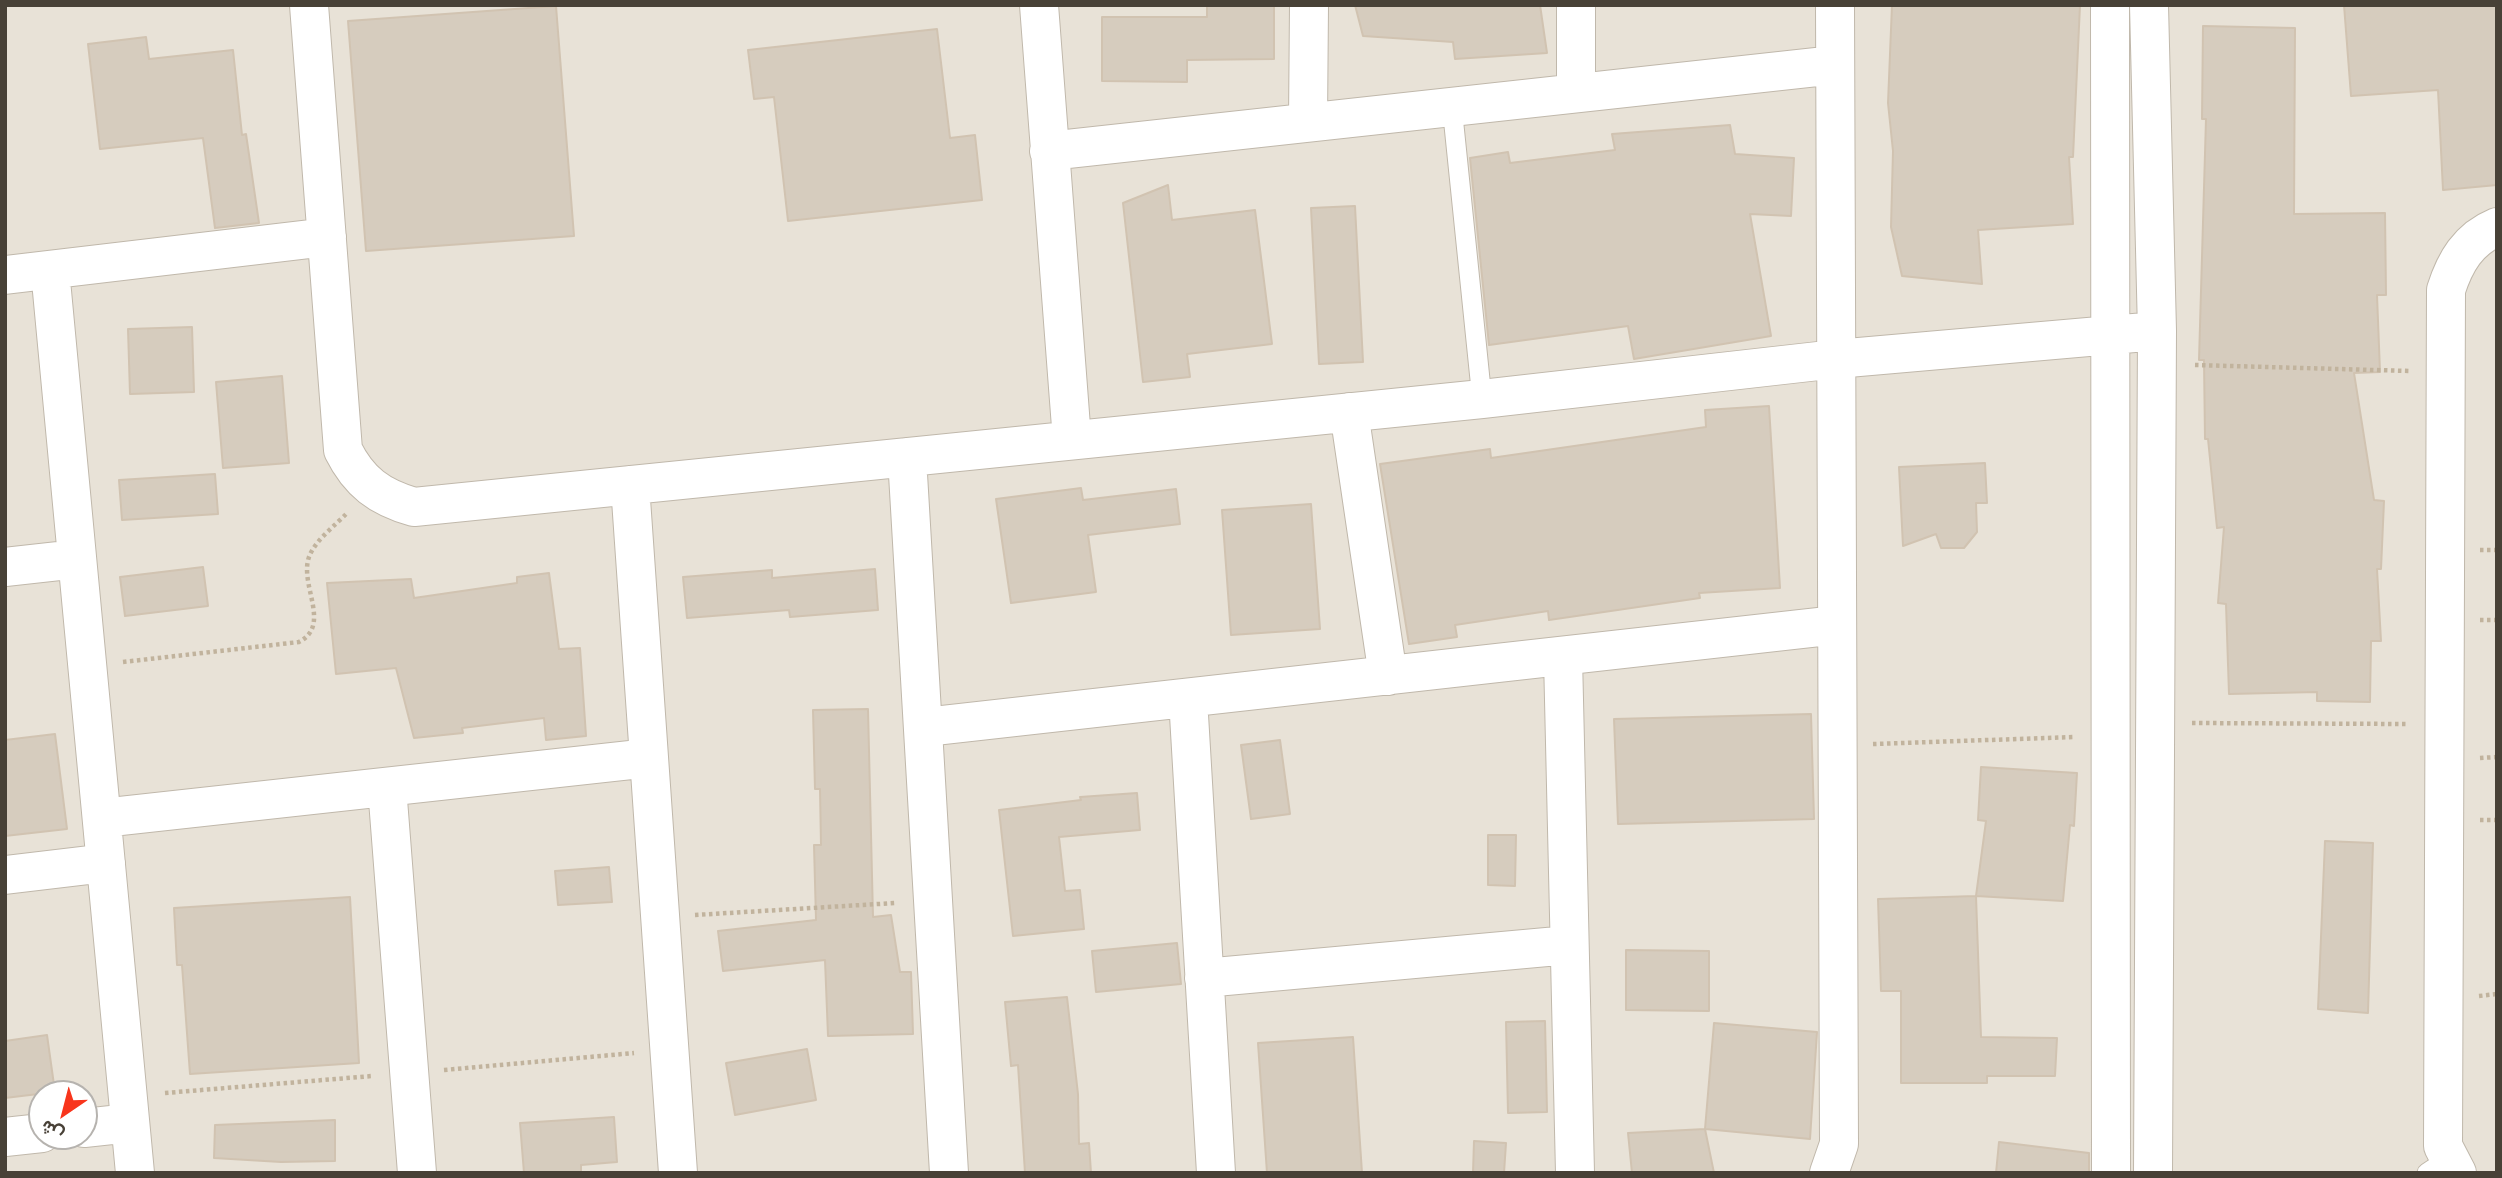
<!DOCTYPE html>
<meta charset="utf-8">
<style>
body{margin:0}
#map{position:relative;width:2502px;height:1178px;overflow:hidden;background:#f4f0e9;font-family:"Nunito Sans",Vazirmatn,sans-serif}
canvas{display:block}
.frame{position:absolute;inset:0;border:7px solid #484137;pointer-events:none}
.north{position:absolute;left:28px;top:1080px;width:70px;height:70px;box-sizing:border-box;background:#fff;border:2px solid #b6b3af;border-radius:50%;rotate:215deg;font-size:19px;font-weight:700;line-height:28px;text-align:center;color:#484137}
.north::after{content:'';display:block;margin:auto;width:24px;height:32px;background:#f8351c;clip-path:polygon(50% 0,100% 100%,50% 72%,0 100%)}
</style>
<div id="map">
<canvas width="2502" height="1178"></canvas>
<div class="frame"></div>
<div class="north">ش</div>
</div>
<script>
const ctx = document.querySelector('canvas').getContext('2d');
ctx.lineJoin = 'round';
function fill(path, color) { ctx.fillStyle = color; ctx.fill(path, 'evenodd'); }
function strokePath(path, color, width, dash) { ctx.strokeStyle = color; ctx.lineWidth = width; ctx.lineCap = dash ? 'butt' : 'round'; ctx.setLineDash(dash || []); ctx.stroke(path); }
fill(new Path2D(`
 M 5,5 L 2497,5 L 2497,1173 L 5,1173 ZM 42,1094 L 84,1094 L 84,1136 L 42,1136 Z`), '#e8e2d7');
const building = new Path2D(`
 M 1207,5 L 1274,5 L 1274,59 L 1187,60 L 1187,82 L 1102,81 L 1102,17 L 1207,17 Z
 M 1355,5 L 1540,5 L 1547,53 L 1455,59 L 1453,42 L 1363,36 Z
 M 1892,5 L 2080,5 L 2073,157 L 2069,157 L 2073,224 L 1978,230 L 1982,284 L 1902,276 L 1891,227 L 1893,151 L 1888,103 Z
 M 2344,5 L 2497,5 L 2497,185 L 2443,190 L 2438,90 L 2351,96 Z
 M 556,6 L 574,236 L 366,251 L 348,21 Z
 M 2203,26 L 2295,28 L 2294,214 L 2385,213 L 2386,295 L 2377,295 L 2380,372 L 2354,373 L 2374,500 L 2384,501 L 2381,569 L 2377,569 L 2381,641 L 2371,641 L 2370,702 L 2317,701 L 2317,692 L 2229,694 L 2226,604 L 2218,603 L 2224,527 L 2217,528 L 2208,439 L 2205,439 L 2204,360 L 2199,360 L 2206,119 L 2202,119 Z
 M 937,29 L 950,138 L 975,135 L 982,200 L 788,221 L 774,97 L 754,99 L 748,50 Z
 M 146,37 L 149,59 L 233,50 L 242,135 L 246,134 L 259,223 L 215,228 L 203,138 L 100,149 L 88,44 Z
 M 1730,125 L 1735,154 L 1794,158 L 1791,216 L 1750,214 L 1771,336 L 1634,359 L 1628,326 L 1489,345 L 1470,158 L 1508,152 L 1510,163 L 1615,150 L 1612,134 Z
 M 1168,185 L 1172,220 L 1255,210 L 1272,344 L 1187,354 L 1190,377 L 1143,382 L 1123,203 Z
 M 1355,206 L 1363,362 L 1319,364 L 1311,208 Z
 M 192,327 L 194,392 L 130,394 L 128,329 Z
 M 282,376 L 289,463 L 223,468 L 216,382 Z
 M 1769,406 L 1780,588 L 1699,593 L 1700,598 L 1549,620 L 1548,611 L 1455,625 L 1457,637 L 1409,644 L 1380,464 L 1490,449 L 1491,458 L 1706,427 L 1705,410 Z
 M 1985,463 L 1987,503 L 1976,503 L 1977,532 L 1964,548 L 1941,548 L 1936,534 L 1903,546 L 1899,467 Z
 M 215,474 L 218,514 L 122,520 L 119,480 Z
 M 1081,488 L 1083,500 L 1176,489 L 1180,524 L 1088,535 L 1096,592 L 1011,603 L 996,499 Z
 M 1311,504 L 1320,629 L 1231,635 L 1222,510 Z
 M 203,567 L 208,606 L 125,616 L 120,577 Z
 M 875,569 L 878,610 L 790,617 L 789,610 L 687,618 L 683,577 L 772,570 L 772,578 Z
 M 549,573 L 559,649 L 580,648 L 586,736 L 546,740 L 544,718 L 462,728 L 463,733 L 414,738 L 396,668 L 336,674 L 327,583 L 411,579 L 414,598 L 517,583 L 517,577 Z
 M 868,709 L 873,917 L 891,915 L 900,972 L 911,972 L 913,1034 L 828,1036 L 825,960 L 723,971 L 718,931 L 816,920 L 814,845 L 821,845 L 820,789 L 815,789 L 813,710 Z
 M 1811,714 L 1814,819 L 1618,824 L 1614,719 Z
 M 55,734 L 67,829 L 5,836 L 5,740 Z
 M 1280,740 L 1290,814 L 1251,819 L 1241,745 Z
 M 1981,767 L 2077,773 L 2074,826 L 2070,825 L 2063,901 L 1976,896 L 1986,821 L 1978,820 Z
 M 1137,793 L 1140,830 L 1059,837 L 1065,891 L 1080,890 L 1084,929 L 1013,936 L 999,810 L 1081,800 L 1080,797 Z
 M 1488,835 L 1516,835 L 1515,886 L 1488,885 Z
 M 2325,841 L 2373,843 L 2368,1013 L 2318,1009 Z
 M 609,867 L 612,902 L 558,905 L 555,871 Z
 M 1976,896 L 1981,1037 L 2057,1038 L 2055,1076 L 1987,1076 L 1987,1083 L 1901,1083 L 1901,991 L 1881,991 L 1878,899 Z
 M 350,897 L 359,1063 L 190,1074 L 182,965 L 177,965 L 174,908 Z
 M 1177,943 L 1181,984 L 1096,992 L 1092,951 Z
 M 1626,950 L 1709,951 L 1709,1011 L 1626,1010 Z
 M 1067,997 L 1078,1094 L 1079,1144 L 1089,1143 L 1091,1173 L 1025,1173 L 1018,1065 L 1011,1066 L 1005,1002 Z
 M 1545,1021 L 1547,1112 L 1508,1113 L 1506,1022 Z
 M 1714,1023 L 1817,1032 L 1810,1139 L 1705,1129 Z
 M 47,1035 L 55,1092 L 5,1098 L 5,1041 Z
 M 1353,1037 L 1362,1173 L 1267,1173 L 1258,1043 Z
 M 807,1049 L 816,1100 L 735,1115 L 726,1063 Z
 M 614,1117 L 617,1162 L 581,1165 L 581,1173 L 524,1173 L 520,1123 Z
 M 335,1120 L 335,1161 L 281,1162 L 214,1158 L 215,1125 Z
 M 1705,1129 L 1714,1173 L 1632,1173 L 1628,1133 Z
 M 1474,1141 L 1506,1143 L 1504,1173 L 1473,1173 Z
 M 1999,1142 L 2089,1153 L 2089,1173 L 1996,1173 Z`);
fill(building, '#d6ccbe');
strokePath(building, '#d1c3b1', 2);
const lane = new Path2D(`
 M 1452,106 L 1482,399
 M 2427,1173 L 2448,1159`);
const street = new Path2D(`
 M 309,5 L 343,450 C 359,482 379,497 414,507 L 1482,399 L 1836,359 L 2157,331
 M 1039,5 L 1072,440
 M 1576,5 L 1576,92
 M 2110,5 L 2111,1173
 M 2149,5 L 2157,331 L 2153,1173
 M 1308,122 L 1309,5
 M 1049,151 L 1835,65
 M 50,270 L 135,1173
 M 5,275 L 327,237
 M 1349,412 L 1388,676
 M 907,457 L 949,1173
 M 630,485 L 678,1173
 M 5,567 L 77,559
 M 1563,657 L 1575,1173
 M 1188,698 L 1216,1173
 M 925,727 L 1837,625
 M 387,787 L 417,1173
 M 102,818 L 649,758
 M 5,875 L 106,863
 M 1204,978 L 1569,945
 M 84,1128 L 130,1123
 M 5,1137 L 42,1133
 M 1829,1173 L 1839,1144 L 1835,5
 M 2457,1173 L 2443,1146 L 2446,290 C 2455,262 2468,239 2497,227`);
strokePath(lane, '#c0b8ab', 21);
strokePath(street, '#c0b8ab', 40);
strokePath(new Path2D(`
 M 2195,365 L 2410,371
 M 2480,550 L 2497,550
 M 2480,620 L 2497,620
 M 123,662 L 299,642 C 332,625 299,585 309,557 C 315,540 336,525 348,512
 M 2192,723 L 2407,724
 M 1873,744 L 2075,737
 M 2480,758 L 2497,757
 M 2480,820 L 2497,820
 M 695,915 L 895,903
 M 2479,996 L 2497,994
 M 444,1070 L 634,1053
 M 165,1093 L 372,1076`), '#c1b39d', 4.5, [3.5, 3.5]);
strokePath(lane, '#fff', 19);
strokePath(street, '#fff', 38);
</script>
